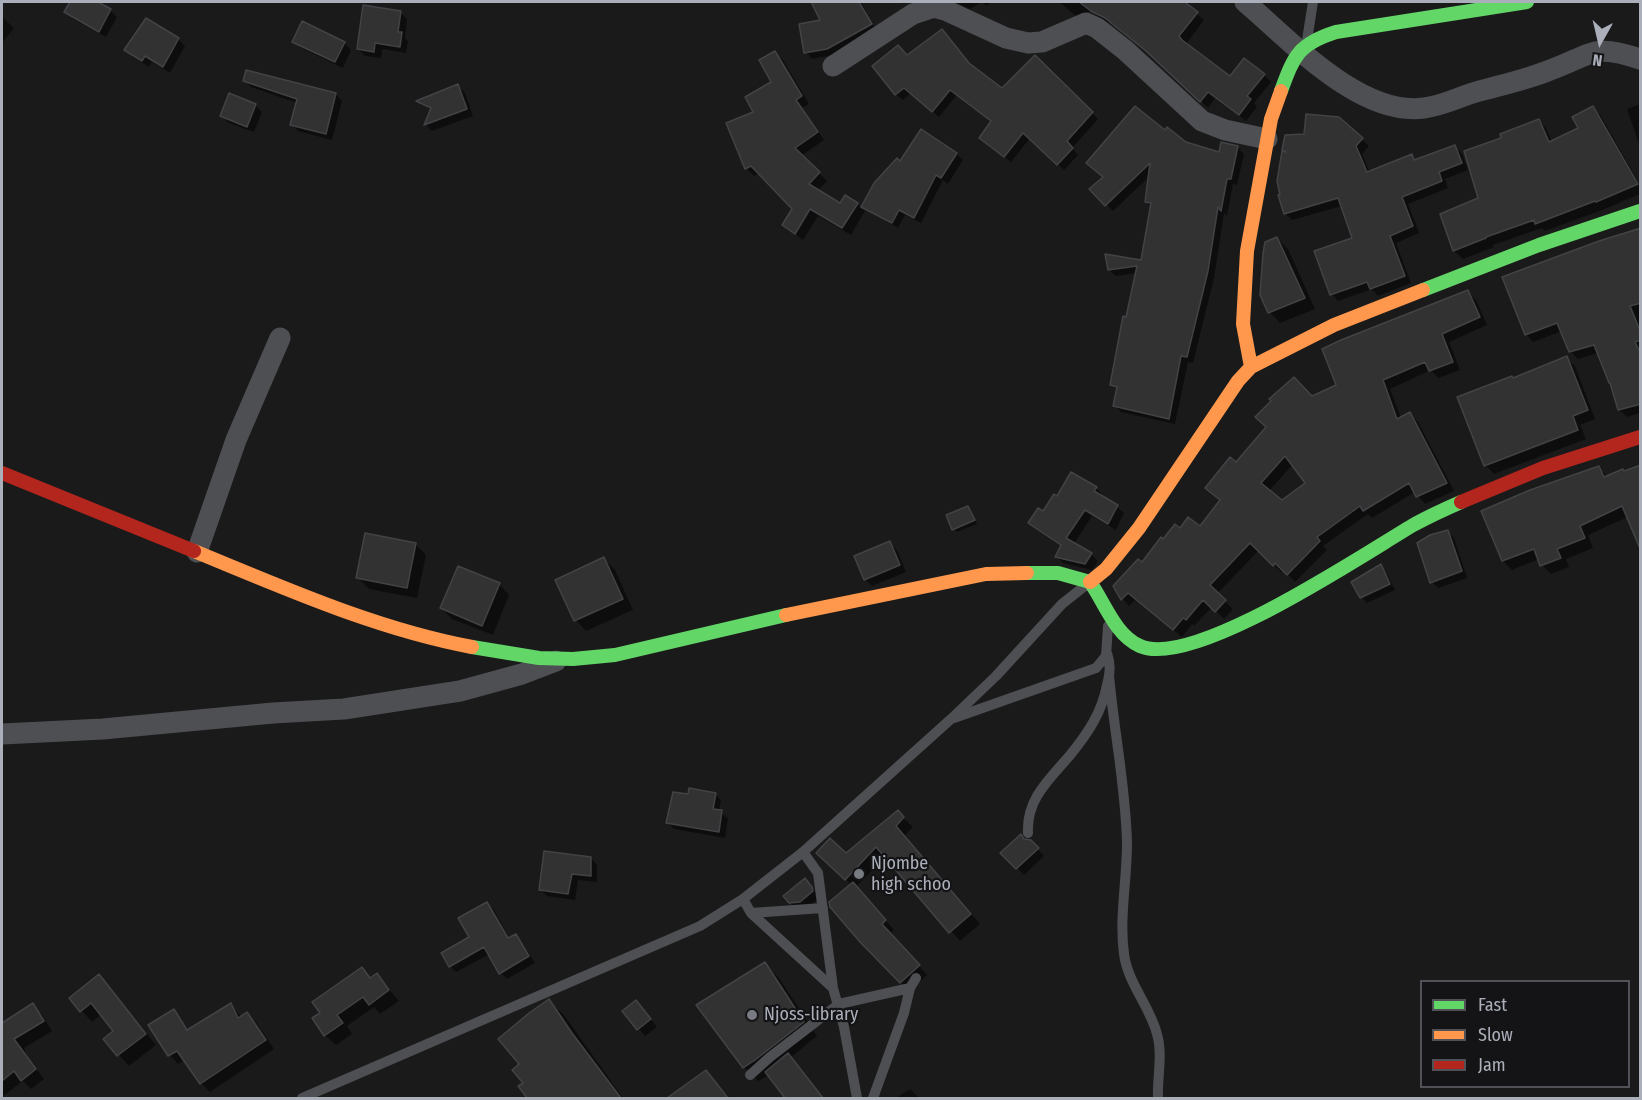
<!DOCTYPE html>
<style>
body{margin:0}
#map{position:relative;width:1642px;height:1100px;overflow:hidden;background:#1a1a1a;font-family:"Fira Sans Condensed",sans-serif}
canvas{display:block}
.frame{position:absolute;inset:0;border:3px solid #abafba;pointer-events:none}
.legend{position:absolute;left:1420px;top:980px;width:210px;height:108px;box-sizing:border-box;background:#141416;border:2px solid #505258;margin:0;padding:8px 10px;list-style:none;font-size:18px;color:#abafba}
.legend li{display:flex;align-items:center;gap:12px;height:30px}
.legend b{width:30px;border:2px solid #505258}
.north{position:absolute;left:1570px;top:12px;width:60px;height:60px;-webkit-text-stroke:4px #141416;paint-order:stroke;rotate:188deg;font-size:16px;font-weight:700;line-height:24px;text-align:center;color:#abafba}
.north::after{content:'';display:block;margin:auto;width:21px;height:27px;background:#abafba;clip-path:polygon(50% 0,100% 100%,50% 72%,0 100%)}
</style>
<div id="map">
<canvas width="1642" height="1100"></canvas>
<div class="frame"></div>
<ul class="legend">
<li><b style="height:8px;background:#63d668"></b>Fast</li>
<li><b style="height:8px;background:#ff974d"></b>Slow</li>
<li><b style="height:8px;background:#b3261e"></b>Jam</li>
</ul>
<div class="north">N</div>
</div>
<script>
const ctx = document.querySelector('canvas').getContext('2d');
ctx.lineJoin = 'round';
function fill(path, color) { ctx.fillStyle = color; ctx.fill(path, 'evenodd'); }
function strokePath(path, color, width, dash) { ctx.strokeStyle = color; ctx.lineWidth = width; ctx.lineCap = dash ? 'butt' : 'round'; ctx.setLineDash(dash || []); ctx.stroke(path); }
function drawText(font, color, halo, rows, align = 'center') {
  ctx.font = font + ' "Fira Sans Condensed",sans-serif'; ctx.lineWidth = 4.5; ctx.setLineDash([]); ctx.textBaseline = 'middle'; ctx.strokeStyle = halo; ctx.fillStyle = color; for (const [text, x, y, turn = 0] of rows) {
    ctx.save(); ctx.translate(x, y); ctx.rotate((+turn || 0) * Math.PI / 180); ctx.textAlign = isNaN(turn) ? turn : align; if (halo) ctx.strokeText(text, 0, 0); ctx.fillText(text, 0, 0); ctx.restore();
  }
}
fill(new Path2D(`
 M 72,2 L 95,2 L 110,10 L 117,17 L 106,37 L 73,19 L 66,12 Z
 M 821,2 L 861,2 L 877,32 L 834,55 L 812,59 L 806,52 L 822,21 L 815,5 Z
 M 955,2 L 991,2 L 986,6 L 982,2 L 970,9 Z
 M 1059,2 L 1192,2 L 1188,6 L 1204,20 L 1186,44 L 1230,78 L 1264,75 L 1271,82 L 1254,103 L 1257,107 L 1246,121 L 1216,97 L 1208,108 L 1167,68 L 1113,25 L 1100,18 L 1090,10 L 1081,20 Z
 M 400,12 L 407,19 L 405,38 L 408,41 L 406,53 L 382,49 L 381,58 L 365,56 L 358,49 Z
 M 2,17 L 14,28 L 2,43 Z
 M 178,39 L 185,46 L 170,73 L 152,62 L 149,67 L 133,57 L 126,50 Z
 M 294,41 L 344,43 L 351,50 L 343,68 L 301,48 Z
 M 775,52 L 783,60 L 809,104 L 802,108 L 824,140 L 801,156 L 827,181 L 817,191 L 841,205 L 857,204 L 862,209 L 875,184 L 901,164 L 921,131 L 957,154 L 963,160 L 948,184 L 943,180 L 921,223 L 905,215 L 898,228 L 866,209 L 851,235 L 818,216 L 803,240 L 783,225 L 794,209 L 760,173 L 754,176 L 746,168 L 756,112 L 773,82 Z
 M 908,57 L 971,67 L 1002,90 L 1035,57 L 1098,119 L 1072,148 L 1078,155 L 1064,170 L 1030,138 L 1011,162 L 987,144 L 992,122 L 957,95 L 939,117 L 911,93 L 903,100 L 896,94 Z
 M 245,81 L 336,94 L 342,101 L 332,140 L 298,131 L 292,125 L 297,103 L 251,87 Z
 M 458,86 L 465,93 L 473,116 L 432,131 L 426,125 L 431,110 L 419,101 Z
 M 1640,104 L 1640,147 L 1627,109 Z
 M 255,105 L 262,112 L 254,132 L 229,123 L 222,116 Z
 M 1593,108 L 1601,116 L 1640,185 L 1640,194 L 1605,209 L 1545,231 L 1542,228 L 1493,245 L 1494,247 L 1463,259 L 1454,251 L 1442,214 L 1480,199 L 1503,139 L 1538,120 L 1546,128 L 1552,142 L 1580,129 Z
 M 1338,119 L 1369,146 L 1362,154 L 1370,173 L 1412,156 L 1416,161 L 1455,147 L 1462,154 L 1468,170 L 1445,179 L 1448,188 L 1408,204 L 1419,233 L 1396,243 L 1411,283 L 1378,296 L 1372,289 L 1338,301 L 1332,294 L 1354,239 L 1342,206 L 1292,220 L 1285,213 L 1289,155 L 1305,135 Z
 M 1165,132 L 1185,143 L 1220,154 L 1237,147 L 1244,154 L 1237,185 L 1233,184 L 1227,216 L 1224,213 L 1214,278 L 1193,363 L 1188,362 L 1175,424 L 1121,412 L 1114,405 L 1118,391 L 1112,385 L 1137,273 L 1116,276 L 1109,270 L 1142,262 L 1152,207 L 1146,202 L 1150,176 L 1113,211 L 1092,189 Z
 M 1640,230 L 1640,413 L 1627,417 L 1620,410 L 1613,385 L 1598,353 L 1578,359 L 1570,351 L 1562,331 L 1533,342 L 1526,334 Z
 M 1277,238 L 1288,249 L 1315,309 L 1280,323 L 1270,312 Z
 M 1468,292 L 1476,300 L 1487,325 L 1449,342 L 1460,370 L 1438,378 L 1431,370 L 1390,389 L 1401,418 L 1410,414 L 1418,422 L 1454,491 L 1425,504 L 1415,492 L 1372,518 L 1368,514 L 1323,546 L 1327,550 L 1295,582 L 1284,570 L 1281,572 L 1259,550 L 1217,594 L 1233,609 L 1224,619 L 1212,607 L 1194,626 L 1192,624 L 1182,637 L 1136,599 L 1129,606 L 1122,598 L 1142,565 L 1164,541 L 1181,531 L 1200,528 L 1221,501 L 1207,488 L 1312,398 L 1337,386 ZM 1293,464 L 1307,484 L 1282,502 L 1269,491 Z
 M 1566,358 L 1575,366 L 1595,419 L 1580,425 L 1586,439 L 1494,474 L 1486,466 L 1459,398 L 1513,379 Z
 M 1599,468 L 1608,477 L 1628,517 L 1588,535 L 1593,548 L 1566,559 L 1569,567 L 1551,574 L 1542,565 L 1539,559 L 1512,570 L 1503,561 Z
 M 1096,488 L 1103,495 L 1101,497 L 1117,507 L 1124,513 L 1116,530 L 1092,516 L 1074,544 L 1091,554 L 1098,561 L 1092,570 L 1063,563 L 1056,556 L 1062,546 L 1030,523 L 1043,513 L 1057,498 Z
 M 968,507 L 977,524 L 957,532 L 954,529 Z
 M 1447,531 L 1454,538 L 1467,578 L 1438,588 L 1432,582 Z
 M 890,543 L 897,550 L 906,572 L 872,586 L 865,579 Z
 M 415,544 L 426,555 L 417,598 L 369,589 L 358,578 Z
 M 604,559 L 615,570 L 633,610 L 586,631 L 576,620 Z
 M 1380,566 L 1386,572 L 1395,590 L 1367,603 L 1361,597 Z
 M 499,584 L 509,595 L 493,635 L 452,619 L 441,608 Z
 M 715,794 L 721,800 L 719,812 L 728,818 L 725,838 L 674,829 L 667,822 L 689,796 Z
 M 897,812 L 913,827 L 904,836 L 980,924 L 960,941 L 886,856 L 856,887 L 894,930 L 890,933 L 927,975 L 909,991 L 900,982 L 852,885 L 828,863 L 846,855 Z
 M 1025,841 L 1030,841 L 1044,856 L 1024,875 L 1003,853 Z
 M 591,858 L 597,865 L 597,882 L 578,880 L 575,900 L 547,896 L 540,889 Z
 M 812,887 L 819,898 L 807,908 L 797,909 L 790,902 Z
 M 487,903 L 494,910 L 510,939 L 516,935 L 522,942 L 535,963 L 507,979 L 501,973 L 490,954 L 456,972 L 450,966 L 471,938 Z
 M 765,964 L 779,978 L 817,1036 L 790,1058 L 823,1098 L 787,1098 L 769,1075 L 758,1081 L 744,1067 Z
 M 362,969 L 372,978 L 377,975 L 399,1001 L 380,1014 L 374,1007 L 347,1026 L 352,1034 L 336,1045 L 325,1035 L 322,1013 Z
 M 109,987 L 156,1045 L 129,1066 L 105,1039 L 115,1031 L 102,1014 L 92,1022 L 71,999 Z
 M 549,1001 L 564,1015 L 623,1098 L 529,1098 L 520,1086 L 525,1083 L 521,1064 Z
 M 33,1005 L 42,1015 L 52,1031 L 24,1048 L 26,1051 L 24,1052 L 44,1079 L 31,1089 L 23,1081 L 2,1097 L 2,1026 Z
 M 231,1005 L 241,1017 L 247,1014 L 256,1022 L 274,1049 L 210,1092 L 202,1084 L 185,1060 L 178,1064 L 170,1055 L 150,1025 L 173,1011 L 190,1031 Z
 M 643,1009 L 657,1027 L 645,1036 L 624,1011 Z
 M 706,1072 L 730,1098 L 670,1098 Z
 M 910,1089 L 919,1098 L 896,1098 Z`), '#0007');
const building = new Path2D(`
 M 70,2 L 98,2 L 111,9 L 99,32 L 64,12 Z
 M 811,2 L 859,2 L 872,24 L 827,49 L 804,53 L 799,24 L 820,20 Z
 M 1079,2 L 1185,2 L 1198,12 L 1179,36 L 1182,40 L 1230,76 L 1244,58 L 1265,74 L 1247,96 L 1251,99 L 1239,115 L 1208,92 L 1200,102 L 1146,51 L 1105,18 L 1091,11 Z
 M 363,5 L 401,11 L 398,32 L 402,32 L 400,47 L 375,43 L 374,52 L 357,49 Z
 M 146,18 L 179,38 L 163,67 L 145,56 L 142,61 L 124,50 Z
 M 302,21 L 345,42 L 335,62 L 292,42 Z
 M 942,29 L 969,63 L 1002,88 L 1035,55 L 1093,112 L 1067,141 L 1073,148 L 1057,165 L 1023,133 L 1004,157 L 979,138 L 991,121 L 950,90 L 932,112 L 904,88 L 895,95 L 872,66 L 898,45 L 907,55 Z
 M 775,51 L 802,96 L 796,100 L 818,132 L 795,148 L 820,172 L 809,184 L 840,203 L 845,195 L 858,203 L 842,228 L 810,209 L 795,234 L 782,225 L 792,209 L 751,166 L 745,169 L 726,123 L 753,112 L 745,97 L 771,82 L 759,60 Z
 M 246,70 L 336,93 L 326,134 L 290,125 L 297,99 L 243,81 Z
 M 458,84 L 467,109 L 424,125 L 431,108 L 416,101 Z
 M 229,93 L 256,104 L 247,127 L 220,116 Z
 M 1135,106 L 1165,130 L 1167,127 L 1186,142 L 1219,152 L 1221,142 L 1238,146 L 1231,179 L 1227,179 L 1221,211 L 1218,207 L 1208,271 L 1187,357 L 1181,356 L 1169,419 L 1113,406 L 1117,387 L 1110,385 L 1123,316 L 1126,317 L 1137,266 L 1108,270 L 1105,254 L 1141,260 L 1151,203 L 1145,202 L 1150,163 L 1105,206 L 1089,189 L 1103,177 L 1086,163 Z
 M 1593,106 L 1638,184 L 1596,202 L 1595,201 L 1535,224 L 1534,220 L 1486,237 L 1486,238 L 1453,251 L 1440,214 L 1478,198 L 1464,151 L 1501,138 L 1500,134 L 1539,119 L 1549,142 L 1578,128 L 1572,117 Z
 M 1306,114 L 1339,117 L 1363,138 L 1356,146 L 1367,172 L 1412,154 L 1414,160 L 1455,145 L 1462,163 L 1439,172 L 1442,181 L 1402,197 L 1413,226 L 1390,236 L 1405,276 L 1370,289 L 1367,282 L 1330,295 L 1314,251 L 1352,238 L 1338,198 L 1284,214 L 1278,195 L 1280,195 L 1277,181 L 1282,151 L 1286,152 L 1282,150 L 1285,135 L 1304,134 Z
 M 921,129 L 957,153 L 941,178 L 936,175 L 914,218 L 899,210 L 892,223 L 861,207 L 874,183 L 897,158 L 900,161 Z
 M 1641,228 L 1641,303 L 1630,306 L 1641,333 L 1641,340 L 1635,342 L 1641,354 L 1641,404 L 1618,410 L 1610,383 L 1609,383 L 1594,345 L 1569,352 L 1557,323 L 1525,335 L 1502,277 L 1599,241 Z
 M 1277,237 L 1305,298 L 1268,313 L 1260,295 L 1263,253 L 1265,242 Z
 M 1468,290 L 1480,317 L 1442,334 L 1453,362 L 1429,371 L 1425,362 L 1383,380 L 1397,419 L 1410,412 L 1447,483 L 1416,497 L 1409,483 L 1363,511 L 1360,506 L 1317,537 L 1320,541 L 1287,575 L 1275,563 L 1273,566 L 1250,543 L 1210,585 L 1226,600 L 1215,612 L 1203,600 L 1186,620 L 1183,618 L 1173,630 L 1128,593 L 1121,600 L 1113,586 L 1138,559 L 1142,562 L 1161,537 L 1163,539 L 1175,524 L 1180,528 L 1188,517 L 1200,526 L 1220,500 L 1205,488 L 1230,457 L 1236,462 L 1266,427 L 1255,417 L 1271,401 L 1269,399 L 1294,377 L 1312,396 L 1336,385 L 1322,349 L 1341,340 ZM 1285,456 L 1305,483 L 1282,500 L 1261,483 Z
 M 1567,356 L 1588,410 L 1573,416 L 1578,430 L 1484,466 L 1457,397 L 1512,376 L 1513,378 Z
 M 1641,465 L 1641,551 L 1622,506 L 1580,526 L 1585,538 L 1557,549 L 1561,558 L 1540,566 L 1534,549 L 1502,561 L 1481,511 L 1530,490 L 1599,466 L 1604,477 L 1623,469 L 1624,471 Z
 M 1071,472 L 1097,487 L 1094,491 L 1118,505 L 1108,524 L 1085,510 L 1066,538 L 1092,553 L 1085,564 L 1055,557 L 1061,545 L 1028,523 L 1038,508 L 1043,511 L 1054,494 L 1057,496 Z
 M 968,506 L 975,520 L 952,530 L 946,515 Z
 M 1448,530 L 1462,571 L 1430,583 L 1417,543 L 1430,535 Z
 M 365,533 L 416,543 L 407,588 L 356,578 Z
 M 890,541 L 900,565 L 864,580 L 854,556 Z
 M 604,557 L 623,599 L 574,621 L 555,580 Z
 M 1381,564 L 1390,584 L 1360,598 L 1351,582 Z
 M 458,566 L 500,583 L 482,626 L 440,608 Z
 M 689,788 L 716,793 L 713,809 L 722,810 L 719,832 L 666,823 L 673,792 L 688,794 Z
 M 898,810 L 904,817 L 896,826 L 971,914 L 949,933 L 876,847 L 845,880 L 816,853 L 830,838 L 846,853 Z
 M 1021,834 L 1024,839 L 1031,840 L 1039,848 L 1016,869 L 1000,853 Z
 M 544,851 L 591,857 L 591,876 L 572,874 L 568,894 L 539,890 Z
 M 805,878 L 812,887 L 813,891 L 800,902 L 789,903 L 783,896 Z
 M 853,882 L 886,920 L 882,924 L 920,965 L 900,983 L 860,942 L 830,907 L 829,902 Z
 M 487,902 L 508,938 L 516,934 L 529,956 L 499,974 L 484,947 L 449,967 L 441,953 L 469,937 L 458,918 Z
 M 765,962 L 804,1022 L 755,1060 L 743,1068 L 696,1005 Z
 M 362,967 L 370,978 L 377,973 L 389,990 L 369,1005 L 363,997 L 337,1015 L 343,1023 L 324,1036 L 312,1018 L 320,1013 L 312,1002 Z
 M 99,974 L 146,1034 L 117,1056 L 103,1039 L 113,1031 L 91,1003 L 80,1012 L 69,998 Z
 M 549,999 L 572,1033 L 621,1098 L 527,1098 L 518,1086 L 523,1083 L 512,1070 L 519,1064 L 498,1039 L 529,1013 Z
 M 636,1000 L 651,1019 L 637,1030 L 622,1011 Z
 M 33,1003 L 44,1021 L 14,1039 L 36,1069 L 21,1081 L 14,1071 L 2,1081 L 2,1023 Z
 M 231,1003 L 238,1018 L 247,1012 L 266,1040 L 200,1084 L 177,1051 L 168,1056 L 148,1025 L 174,1009 L 187,1030 Z
 M 788,1053 L 823,1098 L 785,1098 L 765,1072 Z
 M 706,1070 L 728,1098 L 667,1098 Z`);
fill(building, '#323232');
strokePath(building, '#424346', 1.5);
strokePath(new Path2D(`
 M 1307,40 L 1313,2
 M 1109,675 C 1114,732 1126,788 1127,844 C 1127,880 1119,918 1124,954 C 1128,984 1150,1006 1157,1034 C 1163,1055 1157,1078 1158,1098
 M 954,718 L 1096,668 L 1106,656 L 1108,626
 M 1028,833 C 1026,798 1051,778 1071,754 C 1088,733 1102,712 1107,685 C 1110,673 1111,665 1107,653
 M 803,852 L 818,873 L 833,988 L 844,1027 L 857,1098
 M 743,899 L 751,913 L 833,988
 M 751,913 L 823,908
 M 750,1075 L 770,1057 L 839,1004 L 910,988
 M 302,1098 L 700,926 L 743,899 L 803,852 L 951,719 L 996,676 L 1062,604 L 1086,585
 M 873,1098 L 904,1013 L 910,988 L 916,978`), '#4e4f53', 10);
strokePath(new Path2D(`
 M 1245,2 C 1290,40 1360,117 1424,108 C 1442,106 1459,97 1476,92 C 1501,85 1526,80 1550,70 C 1593,54 1593,43 1640,59
 M 833,66 L 913,14 L 934,7 L 945,10 L 1006,38 L 1028,43 L 1042,42 L 1086,23 L 1097,28 L 1125,50 L 1202,121 L 1225,130 L 1267,139
 M 197,552 L 236,440 L 280,338
 M 2,734 L 103,729 L 273,713 L 344,709 L 460,691 L 522,674 L 556,661`), '#4e4f53', 21);
strokePath(new Path2D(`
 M 1281,91 C 1294,56 1298,44 1336,32 L 1527,2
 M 1423,290 L 1539,245 L 1640,211
 M 1027,573 L 1058,573 L 1090,582 C 1105,603 1115,635 1140,646 C 1193,670 1365,553 1415,524 C 1430,516 1445,509 1461,502
 M 472,647 L 539,658 L 573,659 L 615,655 L 786,615`), '#63d668', 14);
strokePath(new Path2D(`
 M 1251,367 L 1243,324 L 1247,251 L 1271,119 L 1281,91
 M 194,551 C 284,588 376,629 472,647
 M 1090,582 L 1106,569 L 1139,528 L 1238,381 L 1251,367 L 1334,325 L 1423,290
 M 786,615 L 986,574 L 1027,573`), '#ff974d', 14);
strokePath(new Path2D(`
 M 2,473 L 194,551
 M 1461,502 L 1543,468 L 1640,437`), '#b3261e', 14);
for (const [x, y, r, color] of [
 [859,874,6,"#787b82"],
 [752,1015,6,"#787b82"]
]) { const dot = new Path2D(); dot.arc(x, y, r, 0, 2 * Math.PI); ctx.fillStyle = color; ctx.fill(dot); strokePath(dot, '#141416', 2); }
drawText('18px', '#abafba', '#141416', [
 ["Njombe",871,864],
 ["high schoo",871,885],
 ["Njoss-library",764,1015]
], 'left');
</script>
